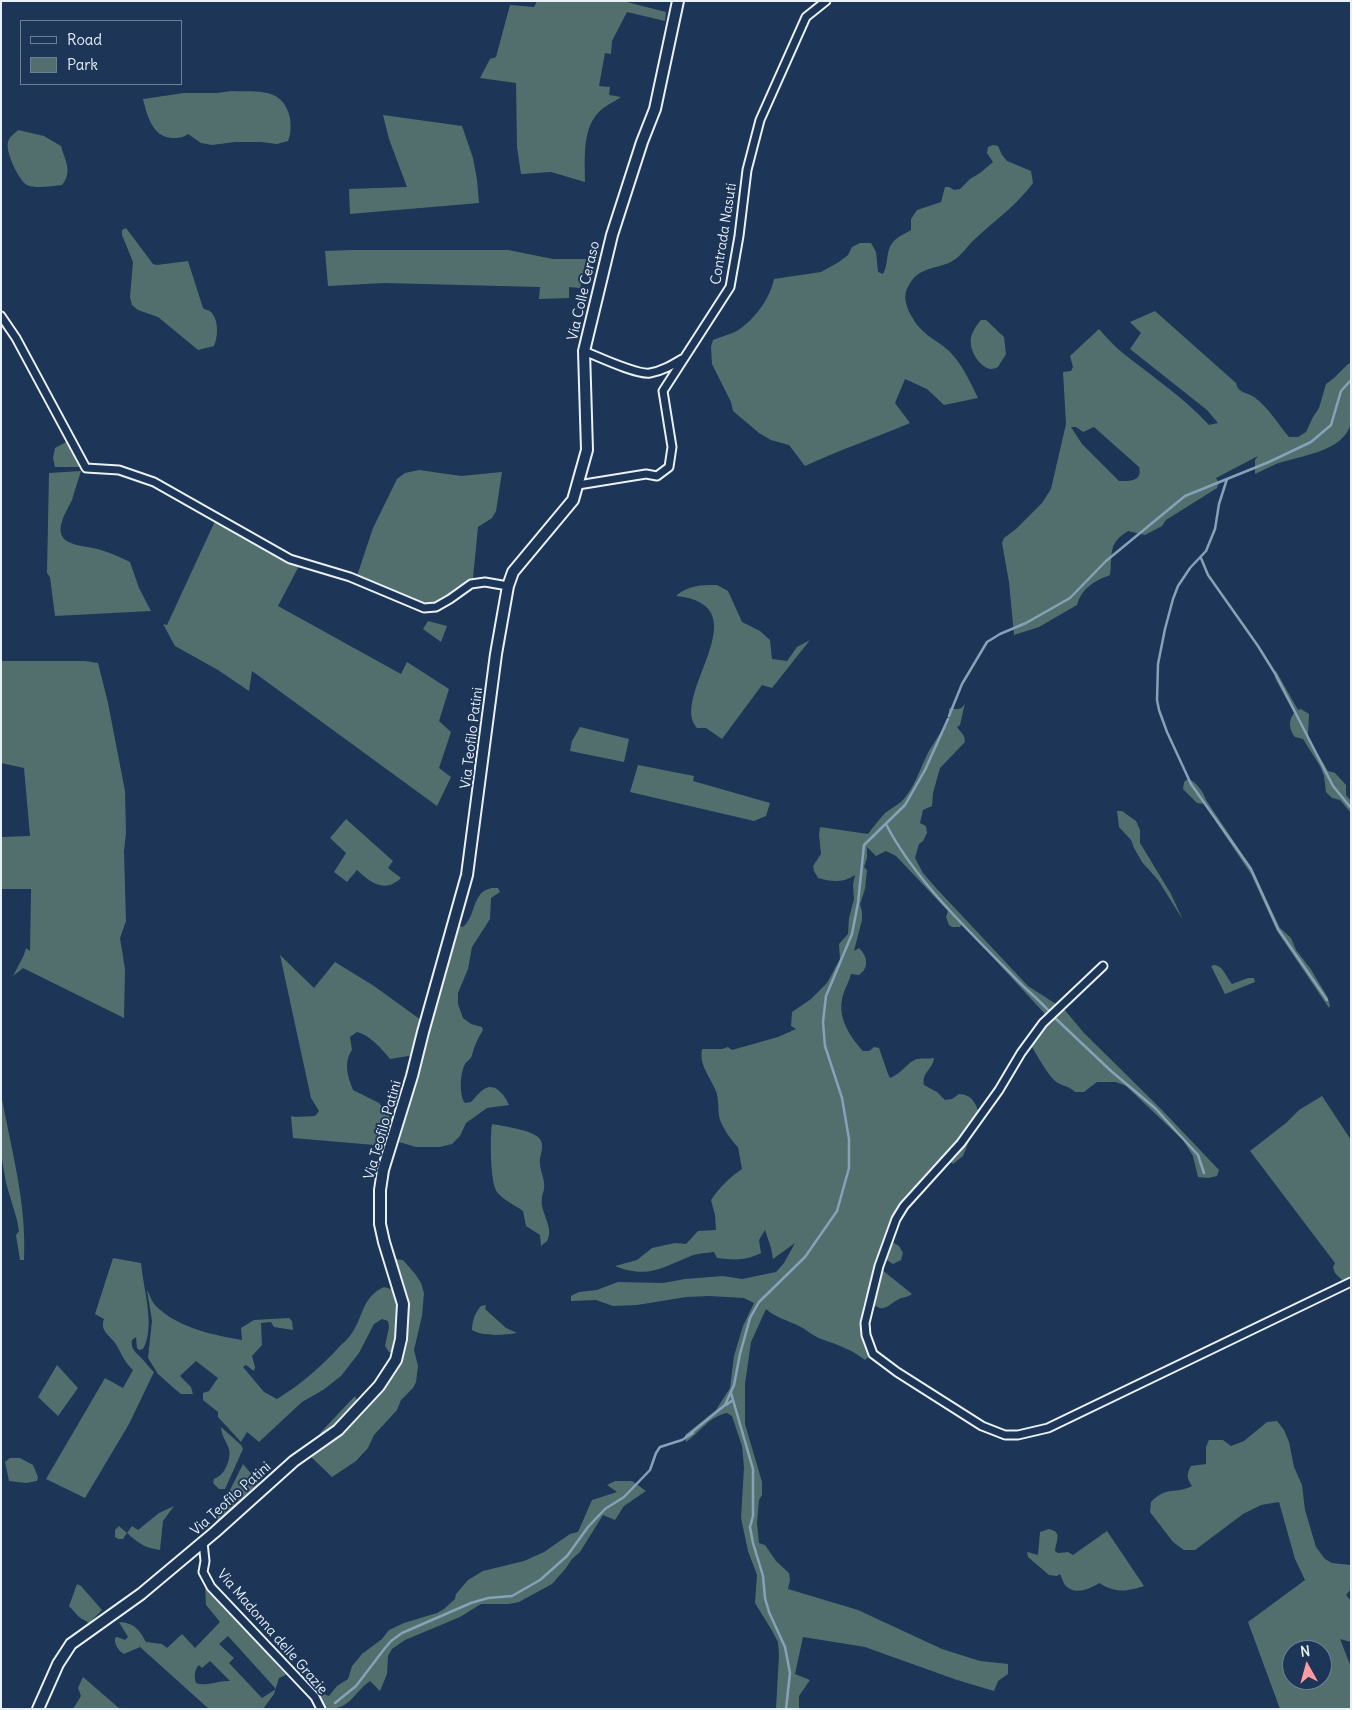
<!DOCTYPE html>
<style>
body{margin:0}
#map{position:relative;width:1352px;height:1710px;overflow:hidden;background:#1d3557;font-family:Delius,sans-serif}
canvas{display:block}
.frame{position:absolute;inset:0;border:2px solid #e8f1f8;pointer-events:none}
.legend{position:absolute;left:20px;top:20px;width:162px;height:65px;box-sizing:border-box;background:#1d3557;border:1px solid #6e8097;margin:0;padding:6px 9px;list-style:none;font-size:15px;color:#e8f1f8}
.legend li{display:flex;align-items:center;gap:10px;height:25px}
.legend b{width:25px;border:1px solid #6e8097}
.north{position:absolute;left:1282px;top:1640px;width:50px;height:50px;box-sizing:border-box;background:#1d3557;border:1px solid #6e8097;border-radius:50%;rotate:353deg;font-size:14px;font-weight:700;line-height:20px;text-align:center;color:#e8f1f8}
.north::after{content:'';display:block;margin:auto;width:18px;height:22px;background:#ff9aa2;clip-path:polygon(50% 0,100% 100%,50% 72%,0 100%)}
</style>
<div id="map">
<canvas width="1352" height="1710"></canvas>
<div class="frame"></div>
<ul class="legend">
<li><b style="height:6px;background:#1d3557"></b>Road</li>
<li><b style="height:14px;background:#526f6e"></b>Park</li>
</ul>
<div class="north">N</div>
</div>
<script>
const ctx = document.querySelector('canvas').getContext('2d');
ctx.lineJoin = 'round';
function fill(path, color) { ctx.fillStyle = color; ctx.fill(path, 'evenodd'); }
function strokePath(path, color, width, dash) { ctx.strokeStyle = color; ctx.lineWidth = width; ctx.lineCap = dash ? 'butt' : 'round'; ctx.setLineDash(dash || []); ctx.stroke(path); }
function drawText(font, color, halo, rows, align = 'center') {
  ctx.font = font + ' Delius,sans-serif'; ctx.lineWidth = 4; ctx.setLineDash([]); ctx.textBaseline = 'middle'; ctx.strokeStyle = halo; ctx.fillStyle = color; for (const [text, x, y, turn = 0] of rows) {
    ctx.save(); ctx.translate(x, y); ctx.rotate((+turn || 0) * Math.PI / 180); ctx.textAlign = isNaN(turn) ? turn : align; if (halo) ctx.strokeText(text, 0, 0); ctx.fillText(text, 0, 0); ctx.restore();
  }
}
fill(new Path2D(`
 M 537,1 L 623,1 L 666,12 L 665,21 L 627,12 L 612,41 L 611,54 L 605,53 L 599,86 L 610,87 L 609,95 L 621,97 C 614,102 604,106 598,113 C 582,130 585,160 585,182 L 551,172 L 521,174 L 517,147 L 516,83 L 480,78 L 490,59 L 496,57 L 510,5 L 534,7 Z
 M 232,91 C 258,92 283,87 290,118 C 291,126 291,134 288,141 L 277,144 L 261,142 L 235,142 L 212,145 L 201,143 L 188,134 C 183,138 178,138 172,138 C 153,137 147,116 143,99 L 184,93 L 217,93 Z
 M 383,115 L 462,126 L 473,158 L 477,180 L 479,203 L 350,214 L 349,189 L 407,187 L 389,139 Z
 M 18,130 L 44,136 L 61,146 C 65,161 73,171 62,185 C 52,186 36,189 27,185 C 19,181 5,151 8,142 C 9,137 14,134 18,130 Z
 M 993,145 L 998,146 L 1002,155 L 1007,161 L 1031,171 L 1033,183 C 1017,205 995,220 975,239 C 968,245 962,255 954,260 C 939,270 920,265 909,285 C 902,295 906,307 912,317 C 920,333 935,339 948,350 C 962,363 970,382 978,398 L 944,405 L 927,389 L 905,379 L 895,403 L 910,423 C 875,438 839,450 805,466 L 789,445 L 771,440 L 759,433 L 733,411 L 731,402 L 712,364 L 711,347 L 713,340 C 720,337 728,335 735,332 C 753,322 770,299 774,279 L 821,272 L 839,262 L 848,255 L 852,247 L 860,243 L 871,243 L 876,252 L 878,272 L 883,274 C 889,264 885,251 893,242 C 897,237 906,233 911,230 L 911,219 L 917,210 L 941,202 L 945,187 L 949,187 L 954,190 L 960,189 L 970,179 L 980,173 L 993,162 L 987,153 L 988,147 Z
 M 126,228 L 153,264 L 157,265 L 188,261 L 203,308 C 205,310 209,310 211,312 C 219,320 218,337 214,346 L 198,350 L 158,317 L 138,310 L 132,305 L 130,297 L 133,262 L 122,235 L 122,230 Z
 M 350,250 L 508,250 L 553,259 L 586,259 L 580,288 L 569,287 L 569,298 L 539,299 L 540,287 L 384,283 L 328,286 L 325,251 Z
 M 1155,311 L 1236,383 C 1238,393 1246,392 1254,397 C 1268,407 1278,424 1289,437 L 1298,437 L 1306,432 L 1313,417 L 1319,408 L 1326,384 L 1334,378 L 1348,364 L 1351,363 C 1351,380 1352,407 1351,422 C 1346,452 1298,456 1276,464 C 1269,467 1262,471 1255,474 L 1255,460 L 1258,456 L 1216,478 L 1219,483 L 1217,488 L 1166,520 L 1162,526 L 1145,535 L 1128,531 C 1107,544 1113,554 1110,575 C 1094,581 1082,588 1077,605 L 1039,627 L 1014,635 L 1009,582 L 1002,543 L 1004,538 L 1016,529 L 1042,503 L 1051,489 L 1066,424 L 1063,372 L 1071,371 L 1073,367 L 1070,356 L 1099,329 C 1107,338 1115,347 1124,354 C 1153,377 1183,397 1209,425 L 1218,423 L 1207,410 L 1130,349 L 1141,333 L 1130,322 ZM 1071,427 L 1076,427 L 1083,432 L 1094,427 L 1139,467 C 1143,482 1129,481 1119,481 L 1082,444 Z
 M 981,320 L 986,320 L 1004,337 L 1006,354 L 998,367 C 996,368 993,369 991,369 C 981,368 972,354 971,345 C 969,336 975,327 981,320 Z
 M 70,440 L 83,467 L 55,467 L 53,458 L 55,448 Z
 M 419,470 L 461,476 L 502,472 L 496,511 L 492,518 L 478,527 L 473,578 C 462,593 444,601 427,606 L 357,576 L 373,528 L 397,479 L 405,473 Z
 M 81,471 C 78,480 75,490 72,500 C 68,508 63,516 61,525 C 56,548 88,545 101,550 C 111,553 120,557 130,562 L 139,588 L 151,611 L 55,616 L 50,577 L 47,573 L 49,473 Z
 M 216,519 L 300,564 L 278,606 L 401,674 L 407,662 L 449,689 L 439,721 L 451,732 L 439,768 L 451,777 L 437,806 L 252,671 L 249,691 L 218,670 L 175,646 L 163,624 L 167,625 Z
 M 717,585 L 728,591 L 742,622 L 760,631 L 770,640 L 772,659 L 787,661 L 797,647 L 810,640 L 772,688 L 762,685 L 722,739 L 706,728 L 697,728 C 668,696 764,605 676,596 C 688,585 701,585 717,585 Z
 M 428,621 L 447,626 L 441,642 L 423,629 Z
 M 1,661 L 85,661 L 98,663 L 108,703 L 125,791 L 126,833 L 124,851 L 126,921 L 120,938 L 125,969 L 124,1018 L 23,968 L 13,976 L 24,955 L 26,948 L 30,951 L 31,889 L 1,889 L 1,837 L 30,836 L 24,768 L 1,763 Z
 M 1276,671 L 1298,710 L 1301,709 L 1309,714 L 1308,735 L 1310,741 L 1328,771 L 1335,773 L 1346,785 L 1346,795 L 1351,801 L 1351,813 L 1340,800 L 1332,798 L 1326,792 L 1324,776 L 1320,766 L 1303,739 L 1295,737 C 1289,730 1288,720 1294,713 L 1275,678 L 1274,672 Z
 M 965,703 L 960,725 L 957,727 L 964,736 L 965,742 L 940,768 L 933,793 L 932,806 L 923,810 L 920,823 L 926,826 L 927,833 L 923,841 L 919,844 L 915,858 L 923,873 L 936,888 L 1028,986 L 1056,1004 L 1045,1014 L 962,924 L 960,927 L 952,927 L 949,925 L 946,917 L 948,911 L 896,856 L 886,851 L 876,856 L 867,847 L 867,858 L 864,867 L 867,870 L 865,889 L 860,904 L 862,912 L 862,920 L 854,951 L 859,948 C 867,955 870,968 859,975 L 851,974 C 849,983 843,991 842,1000 C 838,1019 851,1038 863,1051 L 869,1051 L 874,1047 L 879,1048 L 888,1074 L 890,1078 C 903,1073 907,1062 917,1059 C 922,1058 929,1059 934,1058 C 933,1069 921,1073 924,1085 L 937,1092 L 945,1100 L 952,1099 L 959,1094 C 972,1095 974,1101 979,1112 L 963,1134 L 969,1141 L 963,1156 L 953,1164 L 944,1157 L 901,1205 L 874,1272 L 863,1307 L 862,1326 L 863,1339 L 871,1354 L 865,1360 C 852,1350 839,1345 824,1340 C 814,1337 806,1329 797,1325 C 786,1320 775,1317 766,1309 L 751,1342 L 745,1384 L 745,1424 L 762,1482 L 762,1495 L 759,1500 L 757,1523 L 759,1543 L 765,1545 L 776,1561 L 789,1573 L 790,1580 L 788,1589 L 858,1610 L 942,1649 L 980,1661 L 1008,1664 L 1008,1674 L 998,1681 L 994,1691 L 957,1680 L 865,1647 L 803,1637 L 795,1674 L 810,1680 L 799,1696 L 799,1709 L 776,1709 L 779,1655 L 778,1642 L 771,1629 L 755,1603 L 757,1575 L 748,1551 L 741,1518 L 744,1467 L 742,1446 L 732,1416 L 727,1413 C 710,1416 700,1432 686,1442 L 685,1435 L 716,1410 L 730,1388 L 734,1356 L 743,1326 L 754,1303 L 744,1298 L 709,1296 L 686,1297 L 637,1305 L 613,1306 L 596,1300 L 571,1301 L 571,1296 L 579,1292 L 597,1290 L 618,1282 L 663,1283 L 685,1279 L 723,1276 L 742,1279 L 776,1272 L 784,1263 L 795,1243 L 773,1259 L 771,1248 L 765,1230 L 759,1240 L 761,1253 C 745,1261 734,1260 717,1258 L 714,1252 C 707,1253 698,1253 691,1256 C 661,1268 648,1279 615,1266 L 637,1260 L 652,1248 L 675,1243 L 686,1244 L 698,1231 L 716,1230 L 715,1215 L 711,1200 C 718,1189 731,1176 742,1169 L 738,1147 C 732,1142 723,1128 720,1120 C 717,1110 720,1099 715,1089 C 709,1075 699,1065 702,1049 L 722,1049 L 728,1047 L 732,1050 L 778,1037 L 796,1029 L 791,1026 L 792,1012 L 811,999 L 827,983 L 840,959 L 839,944 L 848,934 L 849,918 L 854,899 L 853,885 L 855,875 C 843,883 832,882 818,878 L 814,871 L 813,866 L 821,854 L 819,835 L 820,827 L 868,834 C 873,827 879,820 885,813 C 890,809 896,806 901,802 C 914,789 919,771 927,755 C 933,742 951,722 949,708 C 957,710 962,710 965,703 Z
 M 580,727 L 629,739 L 624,762 L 570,751 L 572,741 Z
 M 638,765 L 694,776 L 693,781 L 770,803 L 766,816 L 754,821 L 630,792 Z
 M 1188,779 C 1196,781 1204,793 1206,800 L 1251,867 L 1280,928 L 1291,938 L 1296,950 L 1310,968 L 1327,996 L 1330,1005 L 1329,1008 L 1277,931 L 1251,874 L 1204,804 L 1197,803 L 1183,789 L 1184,782 Z
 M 1117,811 L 1122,811 L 1136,821 L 1140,830 L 1140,843 L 1171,894 L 1183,920 L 1158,880 L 1142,862 L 1134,848 L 1131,840 L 1119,827 Z
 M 346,819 L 393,861 L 388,868 L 401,878 C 384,894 370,882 357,870 L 347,882 L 334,872 L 346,853 L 330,838 Z
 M 492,888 L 498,888 L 500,892 L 491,898 L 490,919 L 472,947 L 468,969 L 458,993 L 458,1004 L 463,1018 L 471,1024 L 482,1027 L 483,1030 C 478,1038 474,1046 472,1055 C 471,1059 467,1061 465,1064 C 460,1073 459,1095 465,1103 L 471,1102 C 475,1098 481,1090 486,1088 C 496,1083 506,1097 509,1105 L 487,1108 L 466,1123 L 460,1136 L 452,1144 L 440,1147 L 416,1147 L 399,1142 L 421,1067 L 457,925 L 463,927 C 477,915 471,892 492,888 Z
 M 280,955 L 314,988 L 335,962 L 374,986 L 421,1020 L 414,1055 L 390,1059 C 381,1048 371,1036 357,1032 L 350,1037 L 352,1050 C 343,1063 348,1077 353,1090 L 379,1103 L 394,1123 L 386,1146 L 293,1138 L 291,1116 L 295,1117 L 315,1116 L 319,1111 L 311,1098 Z
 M 1215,965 C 1224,967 1226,977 1232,984 L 1248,978 L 1254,978 L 1255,982 L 1225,994 L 1211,966 Z
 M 1064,1009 L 1084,1033 L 1161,1109 L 1219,1170 L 1217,1176 L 1208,1178 L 1198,1177 L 1193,1156 L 1183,1140 L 1126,1086 L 1116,1082 L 1097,1082 L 1084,1092 L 1075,1092 C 1069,1086 1065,1087 1058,1083 C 1048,1077 1037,1054 1030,1044 L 1052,1018 Z
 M 1,1094 C 11,1149 27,1203 24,1260 L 20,1260 L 16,1235 L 19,1231 L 17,1220 L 6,1183 L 1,1153 Z
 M 1322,1096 L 1351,1140 L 1351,1277 L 1342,1280 L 1335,1273 L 1333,1267 L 1335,1263 L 1250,1151 L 1286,1123 L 1299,1110 Z
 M 492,1124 C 503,1126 532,1130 539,1138 C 546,1146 539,1155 540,1163 C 540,1170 543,1175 544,1182 C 545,1188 543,1192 542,1197 C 539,1212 555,1227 547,1241 L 541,1246 L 540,1235 L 526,1226 L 523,1211 C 515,1205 503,1200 497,1192 C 490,1182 490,1137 492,1124 Z
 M 891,1241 L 899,1246 L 903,1253 L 901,1260 L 893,1264 L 884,1258 Z
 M 113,1258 L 141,1263 C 143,1288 156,1327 143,1349 L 139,1350 L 137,1348 L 136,1337 L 132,1340 C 130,1351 139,1354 145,1362 C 148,1365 150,1369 154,1372 L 129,1424 L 85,1498 L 46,1479 L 105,1378 L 123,1388 L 133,1370 C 125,1363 122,1355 117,1346 C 112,1336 99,1332 104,1319 L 95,1314 Z
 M 395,1259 L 403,1260 L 416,1275 L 421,1283 L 424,1293 L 422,1316 L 414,1350 L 418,1366 L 416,1382 L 413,1388 L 401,1400 L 397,1410 L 374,1435 L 368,1448 L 356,1461 L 332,1477 L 309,1455 L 338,1437 L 364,1412 L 388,1384 L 399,1362 L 405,1297 Z
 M 881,1269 L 912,1294 C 908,1297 905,1297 901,1298 C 889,1303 885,1315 872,1303 Z
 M 384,1287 L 394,1290 L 400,1311 L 394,1352 L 389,1352 L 385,1346 L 389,1327 L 388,1321 L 382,1319 L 374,1324 L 359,1353 L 341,1376 L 323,1390 L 302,1402 L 259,1442 L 247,1432 L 241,1442 L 218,1417 L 218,1412 L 203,1400 L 203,1393 L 209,1391 L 218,1378 L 196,1361 L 180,1376 L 191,1387 L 193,1394 L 181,1394 L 176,1390 L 158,1374 L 148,1358 L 152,1321 L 147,1290 C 150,1295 152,1303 157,1307 C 179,1328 213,1335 242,1340 L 241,1328 L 254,1320 L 289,1318 L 292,1321 L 293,1330 L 274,1327 L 271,1322 L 261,1323 L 262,1345 L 252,1356 L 255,1367 L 254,1371 L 246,1365 L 243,1367 L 264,1392 L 277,1399 C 300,1385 321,1367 339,1347 C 343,1343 349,1338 352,1333 C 364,1315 362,1297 384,1287 Z
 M 486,1305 L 485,1309 L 506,1328 L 517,1333 C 504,1335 484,1337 472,1330 C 472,1322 475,1312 481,1306 Z
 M 57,1365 L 78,1388 L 58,1416 L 38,1397 Z
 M 355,1396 L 359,1405 L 339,1425 L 317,1441 L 321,1432 Z
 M 1277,1421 L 1284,1430 L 1289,1442 L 1294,1467 L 1302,1485 L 1305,1510 L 1316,1547 L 1325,1559 L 1332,1563 L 1351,1565 L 1351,1589 L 1346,1595 L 1351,1601 L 1351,1642 L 1340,1639 L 1351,1667 L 1351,1709 L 1280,1709 L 1248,1622 L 1305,1580 L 1295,1559 L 1279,1502 L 1261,1505 L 1243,1514 L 1195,1550 L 1184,1550 L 1173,1542 L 1150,1512 L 1151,1502 C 1168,1485 1175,1495 1192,1486 C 1187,1479 1186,1474 1191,1466 L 1206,1464 L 1206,1447 L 1209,1440 L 1223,1440 L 1231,1446 L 1244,1441 L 1267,1422 ZM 1292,1650 L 1322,1650 L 1322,1680 L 1292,1680 Z
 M 221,1427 L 241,1445 L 243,1449 L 225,1489 L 219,1489 L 213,1483 L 214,1479 C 221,1476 224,1472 227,1465 C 235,1446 222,1443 221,1427 Z
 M 10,1458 L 20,1458 L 33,1465 L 38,1477 L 37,1481 L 26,1483 L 9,1481 L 5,1462 Z
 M 243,1464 L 259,1483 L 216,1523 L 218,1514 Z
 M 615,1481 L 632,1481 L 646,1491 L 624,1506 L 615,1520 L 603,1515 L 580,1552 L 572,1559 L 566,1568 L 552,1584 L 519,1602 L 509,1604 L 481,1604 L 460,1617 L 405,1640 L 392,1649 L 388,1656 L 387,1674 L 380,1691 L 370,1681 C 350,1696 352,1709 325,1709 L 319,1700 L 277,1649 C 291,1664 310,1690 329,1696 L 337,1686 L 348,1679 L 352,1666 L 362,1654 L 382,1639 L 389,1630 L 404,1623 L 437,1613 L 444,1609 L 455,1599 L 456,1594 L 468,1580 L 483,1571 L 524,1561 L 544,1552 L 570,1534 L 578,1532 L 592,1500 L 617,1492 L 607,1485 Z
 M 174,1506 L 163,1521 L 160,1550 C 145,1548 138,1543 127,1533 L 123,1539 L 118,1539 L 115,1537 L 115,1530 L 119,1526 L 127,1533 L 132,1526 L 138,1530 L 159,1513 Z
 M 1049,1529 C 1063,1532 1056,1541 1055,1551 L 1058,1553 L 1068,1552 L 1073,1555 L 1107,1531 L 1144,1586 C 1125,1592 1116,1593 1099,1583 C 1090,1589 1075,1596 1065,1585 C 1063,1583 1062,1577 1060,1574 L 1057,1576 L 1049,1575 L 1028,1557 L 1027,1552 L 1038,1555 L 1040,1532 Z
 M 77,1584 L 81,1586 L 102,1610 L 89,1623 L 79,1617 L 69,1606 Z
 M 205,1584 L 286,1675 L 279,1678 L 274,1694 L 263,1709 L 209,1709 L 140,1647 L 124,1654 C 119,1651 114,1645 115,1638 L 117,1637 L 125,1640 L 128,1637 L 119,1622 C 134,1623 139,1629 146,1642 L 162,1644 L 167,1648 L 182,1634 L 195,1648 L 220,1622 L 206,1605 ZM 228,1636 L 276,1689 L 262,1698 L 229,1663 L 234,1658 L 219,1644 ZM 210,1661 L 230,1681 C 218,1680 207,1687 196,1683 C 194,1677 194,1670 199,1665 L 202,1668 Z
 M 83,1677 L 120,1709 L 73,1709 L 81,1696 L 78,1688 Z`), '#526f6e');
strokePath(new Path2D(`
 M 1227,479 L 1219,504 L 1215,529 L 1206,551 L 1190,568 L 1178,586 L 1173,599 L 1165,629 L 1158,664 L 1157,700 L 1159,710 L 1167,732 L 1191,784 L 1251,869 L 1278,929 L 1327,1000
 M 1201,558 L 1208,575 L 1258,646 L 1276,675 L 1333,786 L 1351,808
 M 949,716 L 962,684 L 987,642 L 1000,634 L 1026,623 L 1070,598 L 1106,561 L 1185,496 L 1269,462 L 1311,442 L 1331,425 L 1341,391 L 1351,380
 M 886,824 C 915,881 973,935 1018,981 C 1028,991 1039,1000 1048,1010
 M 1053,1016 L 1111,1071 L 1155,1108 L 1198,1155 L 1204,1173
 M 731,1393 L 753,1469 L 753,1516 L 750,1527 L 753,1543 L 763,1576 L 765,1598 L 769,1612 L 785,1647 L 790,1673 L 786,1709
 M 726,1405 L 733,1400
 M 686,1437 L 725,1405 L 734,1385 L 740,1354 L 750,1318 L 759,1302 L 805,1257 L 837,1211 L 849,1168 L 849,1139 L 842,1098 L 825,1046 L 823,1022 L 826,996 L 852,934 L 858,903 L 864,845 L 905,805 L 925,770 L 948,719
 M 335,1703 L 356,1686 L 385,1648 L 391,1641 L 402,1633 L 471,1603 L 488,1598 L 512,1596 L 540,1580 L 567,1556 L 588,1527 L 605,1509 L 624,1497 L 650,1470 L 656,1453 L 660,1447 L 682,1440 L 693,1433`), '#86a2b8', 2.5);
const street = new Path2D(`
 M 1,316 L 16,338 L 86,468 L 119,470 L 154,482 L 290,559 L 350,577 L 424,608 L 436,607 L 450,599 L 471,584 L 485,582 L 508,586
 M 584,351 C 599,357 637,375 650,373 C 662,371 672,365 682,359
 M 578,485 L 646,474 L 657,476 L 669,467 L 672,447 L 663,391 L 730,287 L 739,236 L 747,170 L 760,120 L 806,17 L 826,1
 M 1103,966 L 1043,1023 L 1021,1053 L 999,1090 L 961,1143 L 904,1206 L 896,1219 L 879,1266 L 865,1323 L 866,1335 L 873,1354 L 897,1372 L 982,1426 L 1005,1435 L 1018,1435 L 1048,1428 L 1351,1282
 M 203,1542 L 205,1561 L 203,1572 L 211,1587 L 315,1697 L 321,1709`);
const secondary = new Path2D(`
 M 38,1709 L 58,1664 L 71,1644 L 141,1594 L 215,1532 L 294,1461 L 338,1430 L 379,1386 L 396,1360 L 401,1339 L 403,1304 L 384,1242 L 380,1224 L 380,1190 L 383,1170 L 412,1076 L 423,1032 L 467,875 L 496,654 L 508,586 L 513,572 L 573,500 L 587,450 L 584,351 L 612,235 L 642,142 L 655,109 L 678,1`);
strokePath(street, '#e8f1f8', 11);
strokePath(secondary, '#e8f1f8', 14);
strokePath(street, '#1d3557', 7);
strokePath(secondary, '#1d3557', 10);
drawText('14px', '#e8f1f8', '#1d3557', [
 ["Contrada Nasuti",724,234,-81],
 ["Via Colle Ceraso",584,291,-77],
 ["Via Teofilo Patini",472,738,-83],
 ["Via Teofilo Patini",383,1130,-74],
 ["Via Teofilo Patini",231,1499,-42],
 ["Via Madonna delle Grazie",272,1632,49]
]);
</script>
